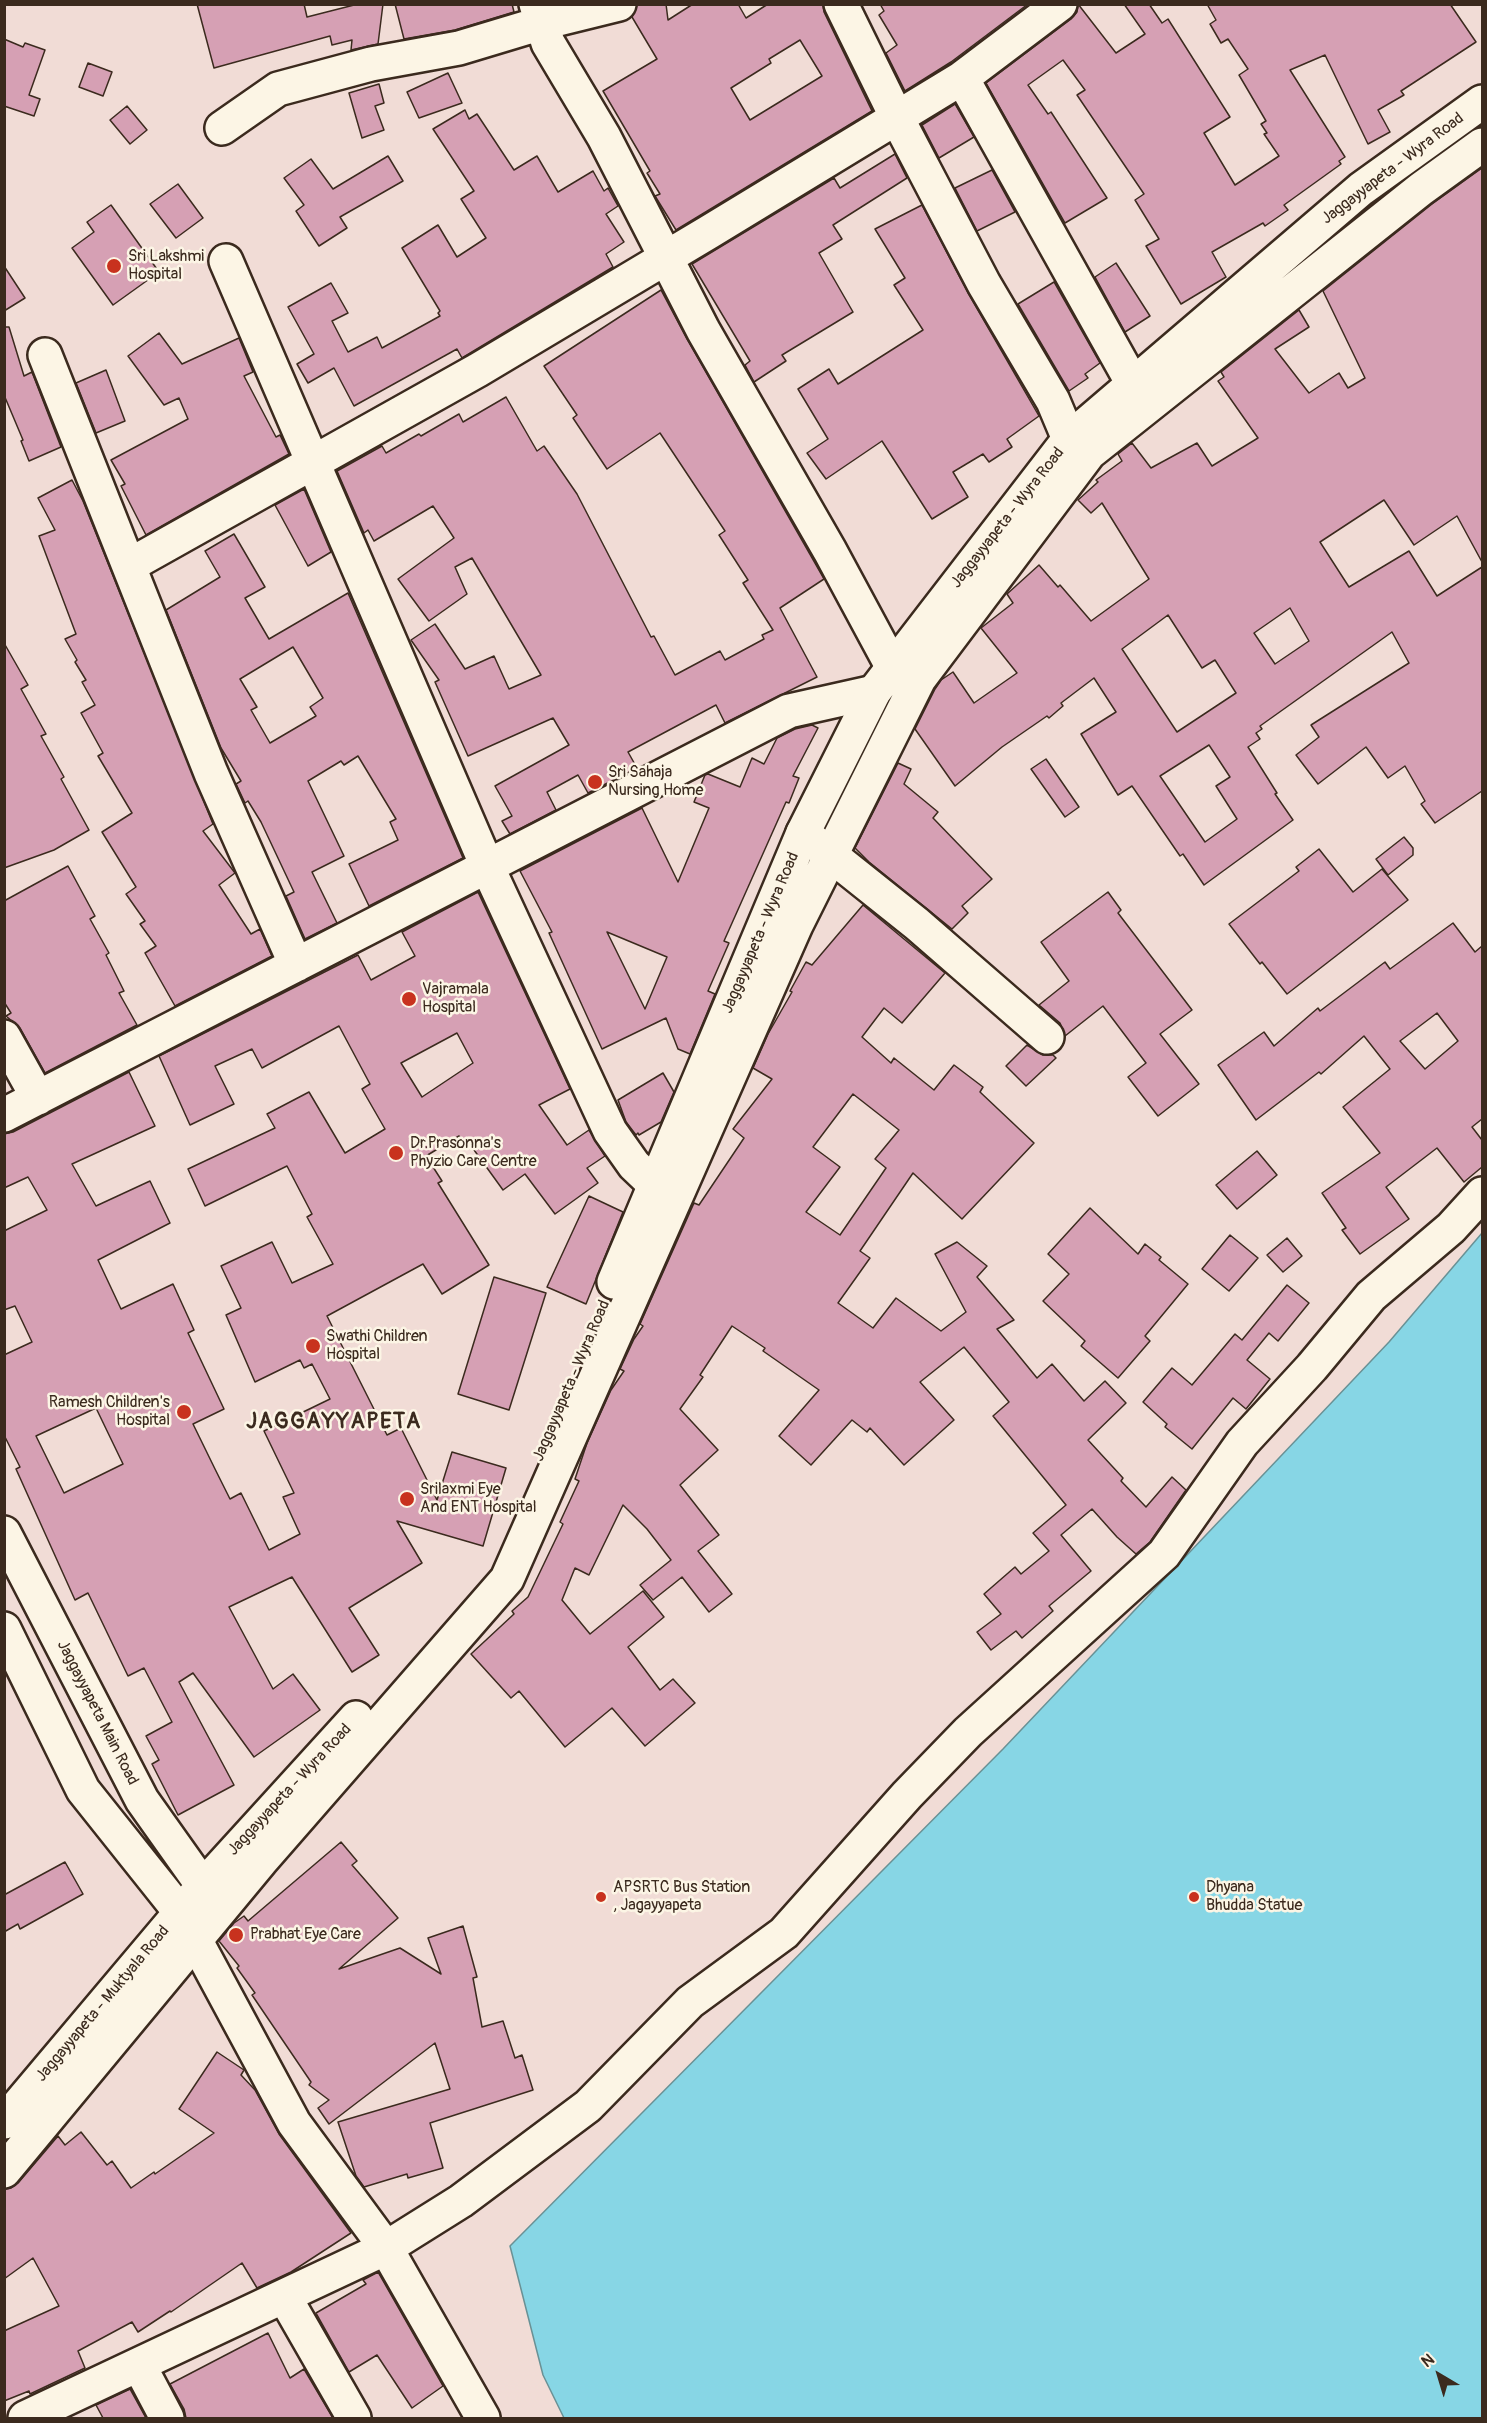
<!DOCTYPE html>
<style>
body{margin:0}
#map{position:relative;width:1487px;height:2423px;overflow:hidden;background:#f1dcd6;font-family:Pangolin,sans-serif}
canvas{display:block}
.frame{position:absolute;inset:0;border:6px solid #3b2a1e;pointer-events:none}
.north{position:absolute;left:1409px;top:2345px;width:60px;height:60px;-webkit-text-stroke:4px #fcf5e5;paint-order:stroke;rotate:322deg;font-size:16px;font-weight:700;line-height:24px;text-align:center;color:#3b2a1e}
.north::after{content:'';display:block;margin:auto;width:21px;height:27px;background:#3b2a1e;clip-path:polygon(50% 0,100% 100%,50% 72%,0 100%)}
</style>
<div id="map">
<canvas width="1487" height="2423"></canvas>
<div class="frame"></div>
<div class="north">N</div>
</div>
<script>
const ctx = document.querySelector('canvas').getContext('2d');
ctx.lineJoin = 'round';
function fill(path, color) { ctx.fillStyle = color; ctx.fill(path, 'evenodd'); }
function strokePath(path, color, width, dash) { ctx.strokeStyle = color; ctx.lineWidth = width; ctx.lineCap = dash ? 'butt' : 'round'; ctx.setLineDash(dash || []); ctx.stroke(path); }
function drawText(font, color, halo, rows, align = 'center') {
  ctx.font = font + ' Pangolin,sans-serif'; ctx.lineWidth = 5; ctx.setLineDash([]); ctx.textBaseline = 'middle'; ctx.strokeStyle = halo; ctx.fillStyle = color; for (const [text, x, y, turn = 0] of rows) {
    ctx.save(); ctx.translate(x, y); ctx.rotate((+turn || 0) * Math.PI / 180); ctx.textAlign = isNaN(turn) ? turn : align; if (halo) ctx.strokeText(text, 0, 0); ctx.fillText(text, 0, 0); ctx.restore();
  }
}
const water = new Path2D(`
 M 1482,1233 L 1482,2418 L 564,2418 L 543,2375 L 510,2246 L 1003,1749 L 1389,1342 Z`);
fill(water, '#87d6e5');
strokePath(water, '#699195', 1.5);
const building = new Path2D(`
 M 197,4 L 304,4 L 307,17 L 358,4 L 383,4 L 378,44 L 351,50 L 352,40 L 332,45 L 330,36 L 214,68 Z
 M 395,4 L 512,4 L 514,12 L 455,30 L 404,39 Z
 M 637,4 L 666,4 L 668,20 L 693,4 L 738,4 L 746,18 L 768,4 L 823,4 L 824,12 L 872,111 L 676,230 L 655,196 L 660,194 L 647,173 L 650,171 L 603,91 L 657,59 L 632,17 ZM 800,40 L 822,76 L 750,120 L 731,88 L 771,63 L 769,59 Z
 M 880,4 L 1028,4 L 951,62 L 905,91 L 886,53 L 897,45 L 879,15 L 884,11 Z
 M 1078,4 L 1116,53 L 1145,34 L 1124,4 L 1149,4 L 1162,23 L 1168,19 L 1230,117 L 1204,133 L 1235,185 L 1279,156 L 1264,134 L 1267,133 L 1261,124 L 1266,121 L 1239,75 L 1248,69 L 1228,39 L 1221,43 L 1210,24 L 1216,20 L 1207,4 L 1450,4 L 1476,42 L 1401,91 L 1404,95 L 1378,110 L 1390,132 L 1368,144 L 1325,55 L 1290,70 L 1345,157 L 1339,161 L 1341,164 L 1284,205 L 1288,210 L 1265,226 L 1263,223 L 1212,252 L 1226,277 L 1181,304 L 1146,246 L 1159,239 L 1135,200 L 1144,194 L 1077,95 L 1085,90 L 1063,60 L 1028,85 L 1048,114 L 1051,112 L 1107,198 L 1065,223 L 986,83 L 1071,19 L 1077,12 Z
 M 4,39 L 23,47 L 25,43 L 45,50 L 29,95 L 40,99 L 34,116 L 4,106 Z
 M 88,63 L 112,72 L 103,96 L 79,87 Z
 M 448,73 L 462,103 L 419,118 L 407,92 Z
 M 379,84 L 384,103 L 375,106 L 384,130 L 362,138 L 349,93 Z
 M 955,104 L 974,137 L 939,158 L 922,125 Z
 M 127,106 L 147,130 L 130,144 L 110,120 Z
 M 465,110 L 469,119 L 477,114 L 514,170 L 537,156 L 558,192 L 593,171 L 604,191 L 608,188 L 618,206 L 606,214 L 624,242 L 606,254 L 613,267 L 462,358 L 457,349 L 354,406 L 334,368 L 308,383 L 297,364 L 314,354 L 288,307 L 331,283 L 348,313 L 332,321 L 348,352 L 377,337 L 382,348 L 440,316 L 438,313 L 440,311 L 402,248 L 438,225 L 457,257 L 486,238 L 461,199 L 474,191 L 433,129 Z
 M 895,154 L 907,178 L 833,225 L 842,239 L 819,253 L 853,312 L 782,355 L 786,361 L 754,382 L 745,365 L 750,361 L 692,264 L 834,178 L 840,188 Z
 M 388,156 L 403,181 L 340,217 L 347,228 L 319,246 L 296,211 L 304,205 L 284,178 L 311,159 L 333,189 Z
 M 1482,168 L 1482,562 L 1457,516 L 1414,545 L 1384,500 L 1320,542 L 1349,587 L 1409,551 L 1437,596 L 1482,567 L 1482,791 L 1435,823 L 1421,804 L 1425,801 L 1405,766 L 1388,778 L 1366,747 L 1318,784 L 1296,755 L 1319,737 L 1311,725 L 1409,663 L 1392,632 L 1260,726 L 1262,729 L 1256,733 L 1260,739 L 1248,747 L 1277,793 L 1275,794 L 1293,820 L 1204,885 L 1183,854 L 1180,856 L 1132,786 L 1118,795 L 1081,734 L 1116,712 L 1094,678 L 1061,703 L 1063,706 L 1049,718 L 1047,716 L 1002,747 L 955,786 L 915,729 L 935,689 L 941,680 L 953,672 L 974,703 L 1017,673 L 981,628 L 1013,603 L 1007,594 L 1039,565 L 1058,587 L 1060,585 L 1091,621 L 1149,579 L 1102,503 L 1091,513 L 1078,500 L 1098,482 L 1096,480 L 1122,461 L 1118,454 L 1132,443 L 1151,468 L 1197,443 L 1212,466 L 1258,438 L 1218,381 L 1224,377 L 1221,372 L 1299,310 L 1309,327 L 1275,349 L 1309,393 L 1339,373 L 1348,388 L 1365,378 L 1323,291 L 1432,204 ZM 1290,608 L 1309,641 L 1275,664 L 1254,633 ZM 1168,615 L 1202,668 L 1215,660 L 1236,693 L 1177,732 L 1122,649 ZM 1209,745 L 1230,777 L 1216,786 L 1237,819 L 1205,842 L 1160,776 Z
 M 992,170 L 1015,212 L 977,231 L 955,188 Z
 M 178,184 L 203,218 L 176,238 L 150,204 Z
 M 111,205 L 159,272 L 113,305 L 72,248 L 94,232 L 87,222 Z
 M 922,205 L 968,293 L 1039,416 L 1007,439 L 1012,447 L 989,462 L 983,454 L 953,472 L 968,497 L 932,519 L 882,441 L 826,479 L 807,453 L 828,439 L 798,389 L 829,369 L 838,384 L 923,330 L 894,285 L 905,278 L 875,229 Z
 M 1116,263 L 1150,316 L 1125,332 L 1095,277 Z
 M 4,266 L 25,298 L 4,311 Z
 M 1054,282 L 1100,363 L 1085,374 L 1088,378 L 1069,391 L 1018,304 Z
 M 661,290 L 687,339 L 824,579 L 780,608 L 817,677 L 725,723 L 716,705 L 628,752 L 637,768 L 588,793 L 578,775 L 547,792 L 556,810 L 510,834 L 502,821 L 512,816 L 495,786 L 569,745 L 553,718 L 468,756 L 435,682 L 439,680 L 411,640 L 435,624 L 465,669 L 494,656 L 509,689 L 541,675 L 472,558 L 455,567 L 467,594 L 429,621 L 398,579 L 454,538 L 433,506 L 374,541 L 368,530 L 364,533 L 337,471 L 382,446 L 386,453 L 419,434 L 421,436 L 459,414 L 463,422 L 506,397 L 537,451 L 544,446 L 577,494 L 651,637 L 654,636 L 675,675 L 720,651 L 725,660 L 764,639 L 762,635 L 773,630 L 743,583 L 748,580 L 719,535 L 725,531 L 660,433 L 607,469 L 573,418 L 577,415 L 544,366 Z
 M 4,327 L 9,327 L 24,376 L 32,372 L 61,447 L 29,461 L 21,441 L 23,440 L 4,395 Z
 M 159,333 L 182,364 L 239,338 L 253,372 L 244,376 L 276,437 L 280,435 L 289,454 L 146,535 L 121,486 L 125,484 L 111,460 L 188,419 L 179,398 L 164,405 L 128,356 Z
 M 106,370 L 125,421 L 96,433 L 76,383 Z
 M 72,480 L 83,501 L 213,824 L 203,831 L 235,873 L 219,885 L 251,934 L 260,929 L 272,956 L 175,1006 L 145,953 L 156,946 L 140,924 L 145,921 L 126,894 L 136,887 L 102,832 L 132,813 L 98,756 L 103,753 L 81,713 L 95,705 L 82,682 L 86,680 L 75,662 L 77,660 L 65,639 L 76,634 L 39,536 L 55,530 L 38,498 Z
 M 304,489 L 331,552 L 308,566 L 275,505 Z
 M 234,534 L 265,587 L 245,598 L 269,639 L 348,593 L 463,858 L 369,906 L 349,864 L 398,840 L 390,822 L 396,819 L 358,756 L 344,765 L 341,761 L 308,781 L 344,856 L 312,872 L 337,923 L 305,939 L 286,896 L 294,892 L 261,822 L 248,801 L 245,803 L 236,784 L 241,781 L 221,748 L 166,610 L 220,577 L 205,551 ZM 293,647 L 323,698 L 310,707 L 316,716 L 270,743 L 251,710 L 257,707 L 240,679 Z
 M 4,643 L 28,685 L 21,689 L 46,734 L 41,736 L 64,777 L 61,779 L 89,830 L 54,850 L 4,868 Z
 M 812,725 L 818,728 L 793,776 L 799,778 L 789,803 L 786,802 L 724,941 L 729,943 L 708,991 L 715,994 L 690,1054 L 678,1049 L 666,1018 L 602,1049 L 549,933 L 552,932 L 520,871 L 642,808 L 678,882 L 709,808 L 694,802 L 705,775 L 708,774 L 740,787 L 752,758 L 764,764 L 777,738 L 795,729 ZM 607,932 L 667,957 L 645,1009 Z
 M 1046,759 L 1079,807 L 1065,817 L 1031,769 Z
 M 898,763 L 911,769 L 904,784 L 938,812 L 933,818 L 992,879 L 962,906 L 968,913 L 952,929 L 869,862 L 855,848 Z
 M 1404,837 L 1413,848 L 1413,855 L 1388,875 L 1376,859 Z
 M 1319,849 L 1353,892 L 1382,869 L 1408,900 L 1287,994 L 1262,962 L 1260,964 L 1229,924 L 1299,871 L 1296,867 Z
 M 68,866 L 95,916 L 90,919 L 109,953 L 106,955 L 124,991 L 119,993 L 137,1025 L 45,1073 L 20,1028 L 6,1016 L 11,1013 L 4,1002 L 4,901 Z
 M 478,892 L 570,1089 L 539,1105 L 567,1145 L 589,1130 L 605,1156 L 587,1168 L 598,1183 L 555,1214 L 525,1174 L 503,1190 L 469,1143 L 465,1146 L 459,1136 L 426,1156 L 442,1181 L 438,1183 L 489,1265 L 442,1294 L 423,1264 L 327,1316 L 387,1435 L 401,1428 L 437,1500 L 452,1452 L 506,1468 L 483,1546 L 397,1521 L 422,1563 L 349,1608 L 379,1655 L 352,1672 L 292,1577 L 229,1607 L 273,1689 L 293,1674 L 320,1710 L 254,1757 L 193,1673 L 179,1682 L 234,1785 L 178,1815 L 152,1764 L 159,1760 L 146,1736 L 172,1722 L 144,1668 L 128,1676 L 88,1593 L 75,1600 L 16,1469 L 20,1467 L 4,1435 L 4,1355 L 32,1342 L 15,1306 L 4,1310 L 4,1231 L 47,1210 L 28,1177 L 4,1188 L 4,1134 L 13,1132 L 129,1072 L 155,1126 L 72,1164 L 96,1206 L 150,1181 L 170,1223 L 98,1260 L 121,1309 L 173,1284 L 194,1330 L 188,1333 L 224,1409 L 193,1424 L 215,1469 L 230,1499 L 241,1493 L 269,1550 L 300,1534 L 283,1497 L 294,1493 L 264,1431 L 330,1399 L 312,1364 L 304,1368 L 300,1360 L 255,1382 L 226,1315 L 241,1308 L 221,1266 L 272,1242 L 292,1283 L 333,1264 L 307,1217 L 312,1214 L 287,1166 L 205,1206 L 188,1169 L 275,1128 L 267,1114 L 309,1092 L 345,1153 L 385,1129 L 362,1089 L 370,1084 L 339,1026 L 262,1068 L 252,1049 L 215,1066 L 234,1104 L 190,1125 L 159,1056 L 358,955 L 371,980 L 415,956 L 402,932 ZM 457,1033 L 473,1063 L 422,1097 L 401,1063 ZM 96,1408 L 123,1464 L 64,1493 L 36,1436 Z
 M 1108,892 L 1121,910 L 1118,913 L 1192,1010 L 1160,1034 L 1199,1084 L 1158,1116 L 1128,1077 L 1146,1063 L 1103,1006 L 1065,1036 L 1060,1023 L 1039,1005 L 1069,981 L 1041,942 Z
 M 863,905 L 945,973 L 902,1023 L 884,1008 L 862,1037 L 891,1063 L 894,1058 L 934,1090 L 954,1065 L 983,1087 L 980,1092 L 1034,1143 L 962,1219 L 913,1173 L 860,1251 L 870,1258 L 838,1303 L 873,1328 L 896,1298 L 941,1331 L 966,1312 L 935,1254 L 957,1242 L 987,1266 L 977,1277 L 1014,1320 L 997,1329 L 1037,1378 L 1052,1364 L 1084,1401 L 1105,1381 L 1126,1403 L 1088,1440 L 1123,1478 L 1121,1481 L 1146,1507 L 1172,1477 L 1186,1490 L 1150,1542 L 1136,1554 L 1117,1537 L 1092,1509 L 1061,1535 L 1091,1571 L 1049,1606 L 1053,1611 L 1022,1638 L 1016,1631 L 991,1650 L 977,1632 L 1001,1614 L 984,1594 L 1015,1567 L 1021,1574 L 1049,1551 L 1033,1533 L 1066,1505 L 993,1416 L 1009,1402 L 964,1347 L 920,1382 L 954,1420 L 904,1465 L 870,1428 L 867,1432 L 852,1420 L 811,1465 L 779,1436 L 819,1390 L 763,1351 L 765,1348 L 732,1326 L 700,1375 L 703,1377 L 680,1409 L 718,1450 L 680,1485 L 719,1535 L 698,1551 L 732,1594 L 709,1612 L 682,1577 L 653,1600 L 640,1585 L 671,1560 L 647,1529 L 623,1505 L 589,1575 L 575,1568 L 562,1600 L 590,1634 L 643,1591 L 664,1617 L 628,1647 L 660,1690 L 673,1679 L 695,1703 L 645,1746 L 612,1708 L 565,1747 L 519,1691 L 511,1698 L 471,1654 L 514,1614 L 512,1611 L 528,1597 L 563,1524 L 560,1522 L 579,1481 L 575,1479 L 587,1443 L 611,1390 L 624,1371 L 620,1369 L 634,1339 L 643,1326 L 640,1324 L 694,1203 L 699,1205 L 744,1138 L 733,1129 L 772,1079 L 753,1068 L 768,1034 L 792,992 L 790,991 L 806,962 L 812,965 ZM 853,1094 L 899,1130 L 875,1159 L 886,1168 L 840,1235 L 806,1212 L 840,1167 L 813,1147 Z
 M 1453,923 L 1475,952 L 1482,946 L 1482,1119 L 1472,1127 L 1482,1140 L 1482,1167 L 1464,1182 L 1437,1148 L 1386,1187 L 1409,1219 L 1360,1254 L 1342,1230 L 1346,1228 L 1322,1193 L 1380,1153 L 1343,1107 L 1390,1069 L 1364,1036 L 1321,1074 L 1319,1072 L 1256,1120 L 1218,1065 L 1264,1032 L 1274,1046 L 1318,1008 L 1320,1011 L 1385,962 L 1390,969 ZM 1437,1013 L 1458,1041 L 1425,1069 L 1400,1041 Z
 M 1027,1045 L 1043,1055 L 1053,1055 L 1056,1058 L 1026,1086 L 1006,1066 Z
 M 663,1073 L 674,1092 L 661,1122 L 639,1135 L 638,1133 L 636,1135 L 626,1122 L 618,1100 Z
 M 1257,1151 L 1277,1175 L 1237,1209 L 1216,1185 Z
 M 589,1196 L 623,1212 L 586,1304 L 547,1287 Z
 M 1090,1208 L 1138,1254 L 1145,1244 L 1161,1257 L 1159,1260 L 1188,1284 L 1145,1336 L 1150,1341 L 1118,1378 L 1081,1346 L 1085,1341 L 1043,1301 L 1069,1274 L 1048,1254 Z
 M 1230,1235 L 1258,1258 L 1229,1291 L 1202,1269 Z
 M 1287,1238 L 1302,1256 L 1283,1272 L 1267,1255 Z
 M 494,1277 L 546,1293 L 509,1410 L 458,1394 Z
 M 1287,1285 L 1309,1303 L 1278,1341 L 1269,1333 L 1247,1360 L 1270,1379 L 1246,1409 L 1233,1398 L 1192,1449 L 1165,1427 L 1167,1424 L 1143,1402 L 1172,1368 L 1192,1385 L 1235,1334 L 1242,1340 Z
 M 341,1842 L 357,1861 L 352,1865 L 398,1918 L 339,1969 L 400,1948 L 441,1974 L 428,1938 L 463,1926 L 477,1977 L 473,1978 L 482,2027 L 503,2021 L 515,2058 L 522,2055 L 533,2090 L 430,2123 L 443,2168 L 408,2178 L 407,2174 L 364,2187 L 356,2176 L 338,2122 L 450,2089 L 435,2043 L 329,2124 L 318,2108 L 329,2100 L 309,2085 L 311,2082 L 252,1995 L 255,1993 L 237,1968 L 239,1966 L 219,1941 L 234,1923 L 244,1916 L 248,1921 Z
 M 65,1862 L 83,1894 L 20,1929 L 18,1924 L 4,1932 L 4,1895 Z
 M 217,2052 L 244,2070 L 241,2075 L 255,2090 L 279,2134 L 351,2233 L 291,2272 L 257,2288 L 242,2263 L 171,2312 L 170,2311 L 138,2332 L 132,2322 L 78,2351 L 85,2368 L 30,2394 L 29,2391 L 4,2401 L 4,2331 L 59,2306 L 33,2258 L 4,2279 L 4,2189 L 11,2188 L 18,2183 L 58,2136 L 65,2145 L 81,2132 L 107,2165 L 112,2161 L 131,2188 L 154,2172 L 155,2174 L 214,2133 L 179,2109 Z
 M 378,2272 L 443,2386 L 412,2408 L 377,2355 L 349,2372 L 316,2313 L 366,2284 L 363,2280 Z
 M 268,2333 L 290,2378 L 304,2369 L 333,2418 L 186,2418 L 184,2409 L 170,2384 Z
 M 130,2389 L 146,2418 L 103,2418 L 96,2405 Z`);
fill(building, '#d6a0b4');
strokePath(building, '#3b2a1e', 1.5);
const minor = new Path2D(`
 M 536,4 L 548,43 L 604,137 L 703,330 L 830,551 L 893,668
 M 841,4 L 897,118 L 984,284 L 1053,401 L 1069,439
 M 962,78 L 1133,384
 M 222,128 L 278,89 L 371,64 L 459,48 L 542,23 L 619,4
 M 226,261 L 487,866 L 610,1131 L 634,1165 L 655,1185
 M 45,355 L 211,773 L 296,965
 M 130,565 L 478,370 L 709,232 L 962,78 L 1060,4
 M 803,833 L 917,924 L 1047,1037
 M 4,1037 L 38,1098
 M 4,1115 L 789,711 L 874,692
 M 183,1917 L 294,2123 L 386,2248 L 483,2418
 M 284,2296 L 354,2418
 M 139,2365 L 167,2418
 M 25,2418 L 386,2248 L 461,2201 L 588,2106 L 690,2002 L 784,1933 L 907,1795 L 968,1732 L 1164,1554 L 1242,1443 L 1312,1367 L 1371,1296 L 1451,1228 L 1482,1194`);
const major = new Path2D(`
 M 614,1282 L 803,833 L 874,692 L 1069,439 L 1361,189 L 1482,102
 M 4,1533 L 142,1800 L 203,1886
 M 4,1629 L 83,1790 L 181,1913
 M 4,2122 L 203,1886 L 356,1718
 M 4,2171 L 261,1861 L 507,1579 L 796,925 L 919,679 L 1089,453 L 1421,189 L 1482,145`);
strokePath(minor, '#3b2a1e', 38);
strokePath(major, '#3b2a1e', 38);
strokePath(minor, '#fcf5e5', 33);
strokePath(major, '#fcf5e5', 33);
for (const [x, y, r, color] of [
 [114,266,8,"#c8321e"],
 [595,782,8,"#c8321e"],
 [409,999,8,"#c8321e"],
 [396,1153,8,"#c8321e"],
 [313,1346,8,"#c8321e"],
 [184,1412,8,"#c8321e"],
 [407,1499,8,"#c8321e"],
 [601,1897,6,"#c8321e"],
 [1194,1897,6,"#c8321e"],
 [236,1935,8,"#c8321e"]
]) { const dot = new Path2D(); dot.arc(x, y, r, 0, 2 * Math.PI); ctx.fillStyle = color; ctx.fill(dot); strokePath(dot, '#fcf5e5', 2); }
drawText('16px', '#3b2a1e', '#fcf5e5', [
 ["Jaggayyapeta - Wyra Road",1393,169,-37],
 ["Jaggayyapeta - Wyra Road",1008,518,-52],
 ["Jaggayyapeta - Wyra Road",761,933,-67],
 ["Jaggayyapeta - Wyra Road",572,1381,-67],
 ["Jaggayyapeta Main Road",97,1713,63],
 ["Jaggayyapeta - Wyra Road",290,1790,-47],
 ["Jaggayyapeta - Muktyala Road",103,2004,-50]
]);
drawText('16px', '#3b2a1e', '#fcf5e5', [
 ["Sri Lakshmi",128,257],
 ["Hospital",128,275],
 ["Sri Sahaja",608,773],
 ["Nursing Home",608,791],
 ["Vajramala",422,990],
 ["Hospital",422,1008],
 ["Dr.Prasonna's",410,1144],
 ["Phyzio Care Centre",410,1162],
 ["Swathi Children",326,1337],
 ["Hospital",326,1355],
 ["Ramesh Children's",170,1403,"right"],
 ["Hospital",170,1421,"right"],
 ["Srilaxmi Eye",420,1490],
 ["And ENT Hospital",420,1508],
 ["APSRTC Bus Station",613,1888],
 [", Jagayyapeta",613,1906],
 ["Dhyana",1206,1888],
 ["Bhudda Statue",1206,1906],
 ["Prabhat Eye Care",250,1935]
], 'left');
ctx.letterSpacing = '1.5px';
drawText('bold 22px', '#3b2a1e', '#fcf5e5', [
 ["JAGGAYYAPETA",334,1422]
]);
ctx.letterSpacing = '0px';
</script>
